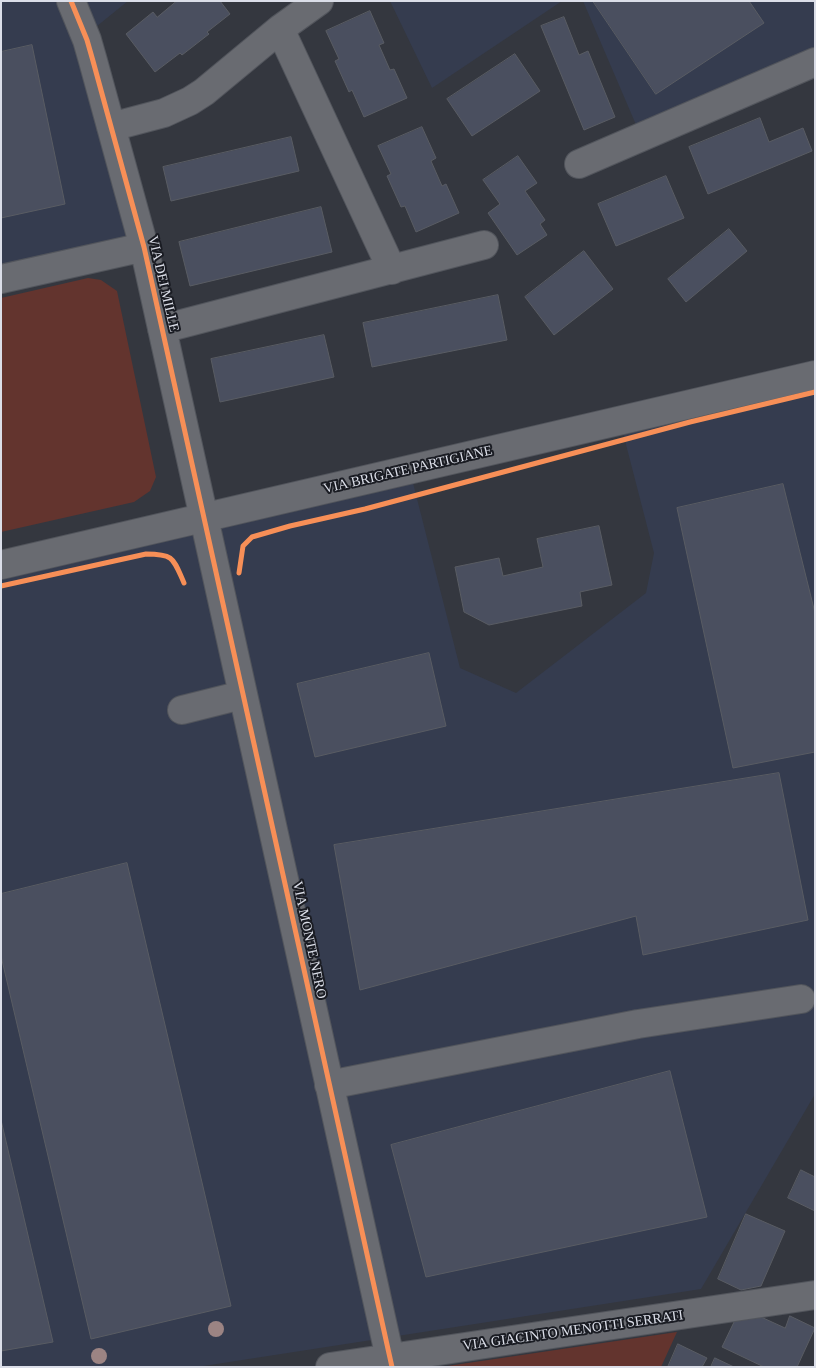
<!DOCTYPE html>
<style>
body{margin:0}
#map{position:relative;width:816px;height:1368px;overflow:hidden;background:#34373f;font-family:"Times New Roman",serif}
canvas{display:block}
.frame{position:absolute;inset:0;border:2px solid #dbdee8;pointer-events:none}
</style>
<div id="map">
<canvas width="816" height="1368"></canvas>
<div class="frame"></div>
</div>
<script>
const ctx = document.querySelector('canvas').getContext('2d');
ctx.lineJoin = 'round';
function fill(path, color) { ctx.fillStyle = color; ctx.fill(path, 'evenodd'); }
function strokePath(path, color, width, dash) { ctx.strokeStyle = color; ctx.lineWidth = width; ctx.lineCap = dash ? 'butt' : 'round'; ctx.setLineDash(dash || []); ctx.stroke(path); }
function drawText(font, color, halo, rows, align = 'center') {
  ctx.font = font + ' "Times New Roman",serif'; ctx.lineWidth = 4; ctx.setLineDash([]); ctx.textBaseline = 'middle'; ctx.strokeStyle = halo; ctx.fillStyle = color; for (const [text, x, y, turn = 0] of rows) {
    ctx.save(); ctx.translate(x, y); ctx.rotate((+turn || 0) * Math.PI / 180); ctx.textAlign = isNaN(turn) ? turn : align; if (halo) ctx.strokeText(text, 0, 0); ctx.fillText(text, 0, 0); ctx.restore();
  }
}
fill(new Path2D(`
 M 1,1 L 128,1 L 76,43 L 129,238 L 1,266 Z
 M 390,1 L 562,1 L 432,88 Z
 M 583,1 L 815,1 L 815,50 L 637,127 Z
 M 815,384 L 815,1094 L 701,1289 L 197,1367 L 1,1367 L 1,574 L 413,483 L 460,668 L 516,693 L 646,593 L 654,553 L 622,429 Z`), '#353c4f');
fill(new Path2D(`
 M 88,278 L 101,280 L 117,291 L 156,477 L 150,491 L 134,502 L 1,532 L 1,298 Z
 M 677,1332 L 661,1367 L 441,1367 Z`), '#63342e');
const building = new Path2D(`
 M 177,1 L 220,1 L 230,14 L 207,32 L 209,34 L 182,55 L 180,53 L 155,72 L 126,34 L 153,12 L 157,17 Z
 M 593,1 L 749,1 L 764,23 L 656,94 Z
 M 370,11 L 384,43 L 379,45 L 390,70 L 394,69 L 407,98 L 364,117 L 352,90 L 349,92 L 335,61 L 339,59 L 326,31 Z
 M 564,17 L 579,55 L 588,51 L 615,117 L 584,130 L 541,26 Z
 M 32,45 L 65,204 L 1,218 L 1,52 Z
 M 515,54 L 540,91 L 472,136 L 447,99 Z
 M 760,118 L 769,142 L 803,128 L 812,151 L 708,194 L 689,147 Z
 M 422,127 L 436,158 L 431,161 L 442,186 L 446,184 L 459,213 L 416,232 L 405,206 L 401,207 L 387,176 L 391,174 L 378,146 Z
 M 291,137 L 299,171 L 171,201 L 163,167 Z
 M 518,156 L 537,183 L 525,191 L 545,220 L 540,224 L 547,235 L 517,255 L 488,213 L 500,204 L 483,180 Z
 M 666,176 L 684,218 L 616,246 L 598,204 Z
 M 321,207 L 332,252 L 190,286 L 179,242 Z
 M 729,229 L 747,251 L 686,302 L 668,279 Z
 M 584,251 L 613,289 L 554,335 L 525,297 Z
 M 498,295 L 507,340 L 372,367 L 363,323 Z
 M 324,335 L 334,377 L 220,402 L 211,359 Z
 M 783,484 L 815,613 L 815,752 L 733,768 L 677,508 Z
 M 599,526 L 612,585 L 580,592 L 582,606 L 489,625 L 464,612 L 455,567 L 499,558 L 503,576 L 543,567 L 537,539 Z
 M 429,653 L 446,726 L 315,757 L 297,684 Z
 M 779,773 L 808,920 L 643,955 L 636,916 L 360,990 L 334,845 Z
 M 127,863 L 231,1306 L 91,1339 L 1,956 L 1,894 Z
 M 670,1071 L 707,1217 L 426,1277 L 391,1145 Z
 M 1,1120 L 53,1342 L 1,1351 Z
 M 801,1170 L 815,1177 L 815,1211 L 788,1198 Z
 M 746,1214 L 785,1231 L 761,1286 L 741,1290 L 718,1279 Z
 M 790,1316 L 815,1328 L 797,1367 L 764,1367 L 722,1347 L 735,1320 L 761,1317 L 785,1328 Z
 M 678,1344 L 707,1358 L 702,1367 L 668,1367 Z
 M 715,1358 L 734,1367 L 711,1367 Z`);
fill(building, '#4a4f5f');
strokePath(building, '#595c63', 1);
const minor = new Path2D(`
 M 71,1 L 87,40 L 93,61 L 144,247 L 392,1367
 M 280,29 L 392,270
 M 111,127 L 164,113 L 190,101 L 204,92 L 280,29 L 319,1
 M 579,164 L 815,62
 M 1,279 L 144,247
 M 162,329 L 484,245
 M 1,565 L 815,375
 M 182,710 L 242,695
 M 329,1085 L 638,1024 L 801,999
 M 330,1367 L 815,1295`);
strokePath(minor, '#52555c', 30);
strokePath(minor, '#696b71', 28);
strokePath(new Path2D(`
 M 71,1 L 87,40 L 93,61 L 144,247 L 392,1367
 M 239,573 L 243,546 L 252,537 L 290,526 L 365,509 L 690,422 L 815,392
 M 1,586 L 146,554 C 174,554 173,558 184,583`), '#f78f57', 5);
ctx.fillStyle = '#9c8483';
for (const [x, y] of [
 [216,1329],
 [99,1356]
]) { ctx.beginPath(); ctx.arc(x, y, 8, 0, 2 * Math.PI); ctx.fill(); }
drawText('14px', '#dbdee8', '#1a1c23', [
 ["VIA DEI MILLE",163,284,77],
 ["VIA BRIGATE PARTIGIANE",408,470,-13],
 ["VIA MONTE NERO",309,940,78],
 ["VIA GIACINTO MENOTTI SERRATI",573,1331,-8]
]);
</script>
